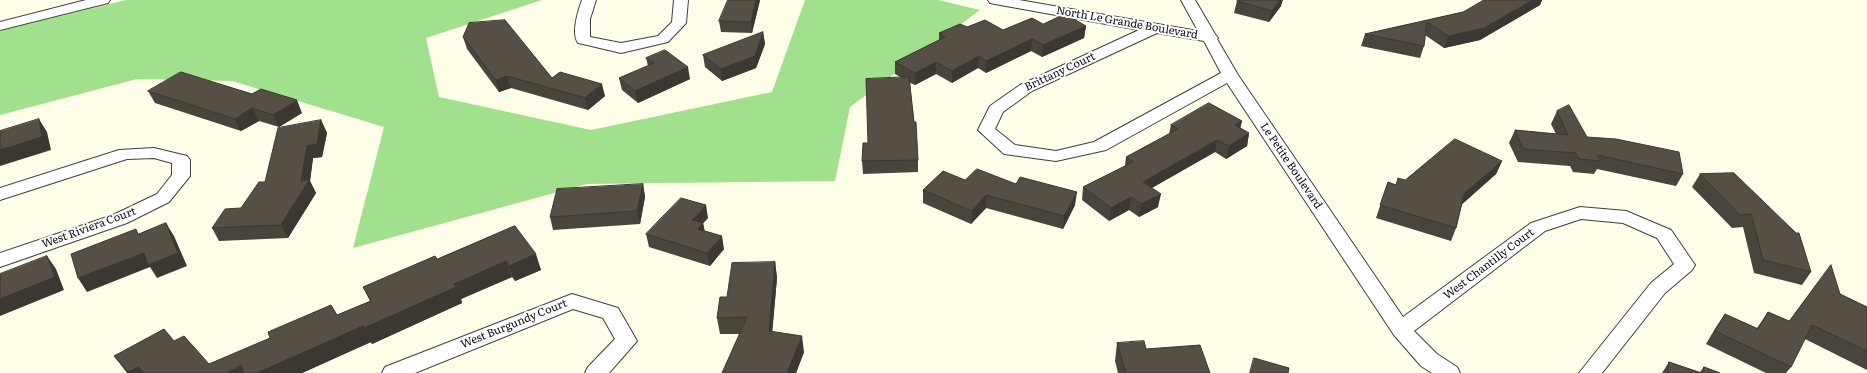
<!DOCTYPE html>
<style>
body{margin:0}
canvas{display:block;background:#ffffe9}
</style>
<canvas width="1867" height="373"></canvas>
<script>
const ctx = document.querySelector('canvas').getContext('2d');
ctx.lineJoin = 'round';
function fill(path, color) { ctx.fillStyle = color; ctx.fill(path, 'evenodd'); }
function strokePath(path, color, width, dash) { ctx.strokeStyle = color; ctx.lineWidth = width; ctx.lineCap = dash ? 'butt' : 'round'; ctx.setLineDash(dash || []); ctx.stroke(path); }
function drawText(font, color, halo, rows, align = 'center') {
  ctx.font = font + ' Literata,serif'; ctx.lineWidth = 4; ctx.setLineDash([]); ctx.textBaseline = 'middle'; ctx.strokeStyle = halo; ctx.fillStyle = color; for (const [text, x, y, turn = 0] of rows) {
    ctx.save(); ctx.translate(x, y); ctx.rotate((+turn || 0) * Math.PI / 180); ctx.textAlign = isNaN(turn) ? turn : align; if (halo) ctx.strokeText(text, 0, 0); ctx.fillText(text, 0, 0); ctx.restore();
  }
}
fill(new Path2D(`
 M 126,0 L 542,0 L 426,38 L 439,97 L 591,130 L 772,92 L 805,0 L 938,0 L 980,10 L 850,107 L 835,181 L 587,184 L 353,248 L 384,127 L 232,81 L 137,79 L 0,115 L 0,31 Z`), '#a1e08c');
const minor = new Path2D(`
 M 86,0 L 110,0 L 108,3 L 0,30 L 0,22 Z
 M 582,0 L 596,0 L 590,19 L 590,37 L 621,43 L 658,36 L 672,22 L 674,0 L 688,0 L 686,23 L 668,42 L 621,53 L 583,44 L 578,43 C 571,33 578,11 582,0 Z
 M 988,0 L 1019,0 L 1198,31 L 1181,0 L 1195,0 L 1215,34 L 1218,38 L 1217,39 L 1238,75 L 1403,317 L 1531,223 L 1580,207 L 1626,211 L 1671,230 L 1695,265 L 1692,270 L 1665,293 L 1602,373 L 1579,373 L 1651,283 L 1674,264 L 1657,238 L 1623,223 L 1581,219 L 1545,231 L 1414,331 L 1437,354 L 1457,367 L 1460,373 L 1432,373 L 1421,366 L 1394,335 L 1227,83 L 1106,150 L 1056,161 L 1004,154 L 978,130 L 990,106 L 1020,85 L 1139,30 L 995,4 L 990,3 ZM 1157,33 L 1204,41 L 1221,73 L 1094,142 L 1056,151 L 1015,145 L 995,129 L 1003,112 L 1032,91 Z
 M 154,148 L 187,156 L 190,160 L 190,176 L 169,202 L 127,223 L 0,267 L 0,253 L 113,215 L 157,194 L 172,175 L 172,163 L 154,158 L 127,159 L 0,200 L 0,188 L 119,150 Z
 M 572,294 L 618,308 L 637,341 L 609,373 L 585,373 L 588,367 L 615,339 L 603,318 L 573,309 L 415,373 L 382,373 L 385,367 Z`);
strokePath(minor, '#3e3e3e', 2);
fill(minor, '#fff');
fill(new Path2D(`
 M 760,0 L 752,33 L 721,32 L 719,21 Z
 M 1498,0 L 1542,0 L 1540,5 L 1480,40 L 1444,48 L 1425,35 L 1424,46 L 1420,58 L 1361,46 L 1365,34 L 1463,12 Z
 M 1237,1 L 1281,6 L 1269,22 L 1234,13 Z
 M 1043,24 L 1086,26 L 1084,38 L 1042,57 L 1031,51 L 986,73 L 978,68 L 952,83 L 936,74 L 915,85 L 910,83 L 918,160 L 918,172 L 863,174 L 862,161 L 868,143 L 902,78 L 895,74 L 895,62 L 939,40 L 939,33 L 967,27 L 1003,30 Z
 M 763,32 L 765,44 L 756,68 L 722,81 L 705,67 L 703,55 Z
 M 463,37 L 552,78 L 605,96 L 588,110 L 511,88 L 499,92 L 467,49 Z
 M 646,58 L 690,79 L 638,103 L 622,90 L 619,78 L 648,66 Z
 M 148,91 L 302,113 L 279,127 L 259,121 L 241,131 L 155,103 Z
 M 1557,111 L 1587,137 L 1683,174 L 1676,186 L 1597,169 L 1594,174 L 1573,172 L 1570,166 L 1518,162 L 1509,143 L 1515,130 L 1556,134 L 1551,124 Z
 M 321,120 L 327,133 L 322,157 L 313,158 L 310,181 L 316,193 L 288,238 L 219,241 L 212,228 L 241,208 Z
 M 1242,121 L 1240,128 L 1249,133 L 1247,146 L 1226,159 L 1215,152 L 1152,188 L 1158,207 L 1139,217 L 1129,210 L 1109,221 L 1082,200 L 1083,187 L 1125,166 L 1126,157 L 1169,134 L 1171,125 Z
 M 1502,161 L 1496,174 L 1462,204 L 1456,228 L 1451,241 L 1376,218 L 1388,182 L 1396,185 L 1405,180 Z
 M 1734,173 L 1811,272 L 1802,285 L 1754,273 L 1743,227 L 1732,228 L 1692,187 L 1700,174 Z
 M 965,180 L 1016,184 L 1075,205 L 1063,229 L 986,208 L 971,224 L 923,203 L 923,190 Z
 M 643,184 L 645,197 L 640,224 L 553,230 L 550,217 Z
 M 708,218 L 703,223 L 704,231 L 724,249 L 710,266 L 649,247 L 646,234 Z
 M 515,226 L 541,270 L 515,281 L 512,277 L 461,299 L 462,303 L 372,344 L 371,342 L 302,373 L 127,373 L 114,356 L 174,341 L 209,364 L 337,315 L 370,301 L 363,287 L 437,259 Z
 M 775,262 L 777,278 L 772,331 L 804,352 L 796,373 L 722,373 L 740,334 L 720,334 L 717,318 L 727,297 Z
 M 1840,294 L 1867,307 L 1867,370 L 1805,339 L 1791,367 L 1786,373 L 1766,373 L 1706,344 L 1716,327 L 1725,314 L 1757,328 L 1768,312 L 1789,321 Z
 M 1117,343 L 1146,349 L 1210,373 L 1118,373 L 1115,361 Z
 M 1669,362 L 1700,372 L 1704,367 L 1720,373 L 1662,373 Z`), '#49443c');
fill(new Path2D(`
 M 756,0 L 760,0 L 752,33 L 751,22 Z
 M 1280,0 L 1283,0 L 1281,6 L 1269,22 L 1272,11 Z
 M 1533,0 L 1542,0 L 1540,5 L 1480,40 L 1444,48 L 1448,36 Z
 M 1086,26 L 1084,38 L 1042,57 L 1043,45 Z
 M 763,32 L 765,44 L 756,68 L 722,81 L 721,69 Z
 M 1032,39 L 1031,51 L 986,73 L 986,61 Z
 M 979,56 L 978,68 L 952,83 L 952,71 Z
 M 936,62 L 936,74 L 915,85 L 915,73 Z
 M 688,67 L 690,79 L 638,103 L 635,91 Z
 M 507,76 L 511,88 L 499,92 L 496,80 Z
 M 602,84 L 605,96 L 588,110 L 585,98 Z
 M 297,100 L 302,113 L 279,127 L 273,115 Z
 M 252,108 L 259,121 L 241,131 L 235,119 Z
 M 39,119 L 47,132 L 51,150 L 0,166 L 0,150 Z
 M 321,120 L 327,133 L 322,157 L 313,158 L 310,181 L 316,193 L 288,238 L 281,225 L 301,181 L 307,146 Z
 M 1242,121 L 1239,133 L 1235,125 Z
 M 1249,133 L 1247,146 L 1226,159 L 1229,146 Z
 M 1217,140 L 1215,152 L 1141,194 L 1143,182 Z
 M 1502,161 L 1496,174 L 1459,207 L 1464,194 Z
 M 643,184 L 645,197 L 640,224 L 637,211 Z
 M 1077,192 L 1075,205 L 1063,229 L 1064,216 Z
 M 1161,194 L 1158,207 L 1139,217 L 1141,204 Z
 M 986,195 L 986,208 L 971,224 L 972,211 Z
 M 1131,197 L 1129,210 L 1109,221 L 1111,208 Z
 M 706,205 L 708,218 L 694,233 L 692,220 Z
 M 166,223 L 174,236 L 187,266 L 157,278 L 150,267 L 87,292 L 78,278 Z
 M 703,223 L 706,236 L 698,229 Z
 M 722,236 L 724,249 L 710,266 L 707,253 Z
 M 536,254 L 541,270 L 515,281 L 509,266 Z
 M 47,256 L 56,269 L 64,290 L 0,316 L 0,299 Z
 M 506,261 L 512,277 L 461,299 L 462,303 L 372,344 L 364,328 L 454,284 Z
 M 775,262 L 777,278 L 771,347 L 769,331 Z
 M 363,326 L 371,342 L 302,373 L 257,373 Z
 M 802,336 L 804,352 L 796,373 L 787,373 Z
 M 241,365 L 246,373 L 227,373 Z
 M 139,367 L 143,373 L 128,373 L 128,372 Z`), '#3c3731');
const building = new Path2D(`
 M 728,0 L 756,0 L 751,22 L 719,21 Z
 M 1238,0 L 1280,0 L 1272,11 L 1237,1 Z
 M 1484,0 L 1533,0 L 1484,28 L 1448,36 L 1427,22 L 1424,46 L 1365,34 L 1463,12 Z
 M 1065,14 L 1086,26 L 1043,45 L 1032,39 L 986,61 L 979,56 L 952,71 L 936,62 L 915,73 L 895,62 L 945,37 L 939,33 L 960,24 L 967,27 L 985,20 L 1003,30 L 1032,18 L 1043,24 Z
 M 505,20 L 552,78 L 560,72 L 602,84 L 585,98 L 507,76 L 496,80 L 463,37 L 469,23 Z
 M 763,32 L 755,56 L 721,69 L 703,55 Z
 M 665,50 L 688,67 L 635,91 L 619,78 L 654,63 L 646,58 Z
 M 181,72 L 252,94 L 261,89 L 297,100 L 273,115 L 252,108 L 235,119 L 148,91 Z
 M 909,77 L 914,122 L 916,122 L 918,160 L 862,161 L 863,143 L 868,143 L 866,79 Z
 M 1209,103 L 1242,121 L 1235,125 L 1249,133 L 1229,146 L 1217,140 L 1143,182 L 1161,194 L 1141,204 L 1131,197 L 1111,208 L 1083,187 L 1133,162 L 1126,157 L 1178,129 L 1171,125 Z
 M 1569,105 L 1587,137 L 1616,139 L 1679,152 L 1683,174 L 1597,155 L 1601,161 L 1579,159 L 1576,153 L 1523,149 L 1515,130 L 1568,135 L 1557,111 Z
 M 39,119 L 42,137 L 0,150 L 0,131 Z
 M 321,120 L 317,144 L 307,146 L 301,181 L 309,180 L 281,225 L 212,228 L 225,209 L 241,208 L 259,182 L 265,182 L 278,128 Z
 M 1455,139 L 1502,161 L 1464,194 L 1456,228 L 1380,205 L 1388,182 L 1396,185 L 1398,178 L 1405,180 Z
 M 977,169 L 1016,184 L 1020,177 L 1077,192 L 1064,216 L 986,195 L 972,211 L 923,190 L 943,171 L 965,180 Z
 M 1734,173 L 1796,233 L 1799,233 L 1811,272 L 1763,260 L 1751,214 L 1740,215 L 1700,174 Z
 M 643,184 L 637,211 L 550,217 L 557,189 Z
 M 681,198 L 706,205 L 692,220 L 703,223 L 698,229 L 722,236 L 707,253 L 646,234 Z
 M 166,223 L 178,253 L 148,265 L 144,253 L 78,278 L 71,254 L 136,229 L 138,234 Z
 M 515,226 L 536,254 L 509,266 L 506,261 L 454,284 L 456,287 L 364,328 L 363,326 L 257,373 L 244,373 L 241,365 L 227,373 L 144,373 L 139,367 L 128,372 L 114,356 L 164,329 L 174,341 L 184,336 L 209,364 L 270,338 L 268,332 L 331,305 L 337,315 L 371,301 L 363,287 L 435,256 L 437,259 Z
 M 47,256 L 55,277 L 0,299 L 0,274 Z
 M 775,262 L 769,331 L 802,336 L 787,373 L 722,373 L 747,317 L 717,318 L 720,297 L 727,297 L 732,263 Z
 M 1831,265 L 1840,294 L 1867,307 L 1867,351 L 1812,325 L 1791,367 L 1715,331 L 1725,314 L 1758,329 L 1768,312 L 1789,321 Z
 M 1144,341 L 1146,349 L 1200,345 L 1210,373 L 1126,373 L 1117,343 Z
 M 1254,358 L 1289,368 L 1288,373 L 1250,373 Z
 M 1669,362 L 1701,373 L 1668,373 Z
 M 1704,367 L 1720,373 L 1703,373 Z`);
fill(building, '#554f46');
strokePath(building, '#3c3731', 1);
drawText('11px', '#0b0b0b', '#fff', [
 ["North Le Grande Boulevard",1127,23,10],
 ["Brittany Court",1060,72,-25],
 ["Le Petite Boulevard",1291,166,56],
 ["West Riviera Court",89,228,-20],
 ["West Chantilly Court",1489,264,-37],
 ["West Burgundy Court",514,324,-22]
]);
</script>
